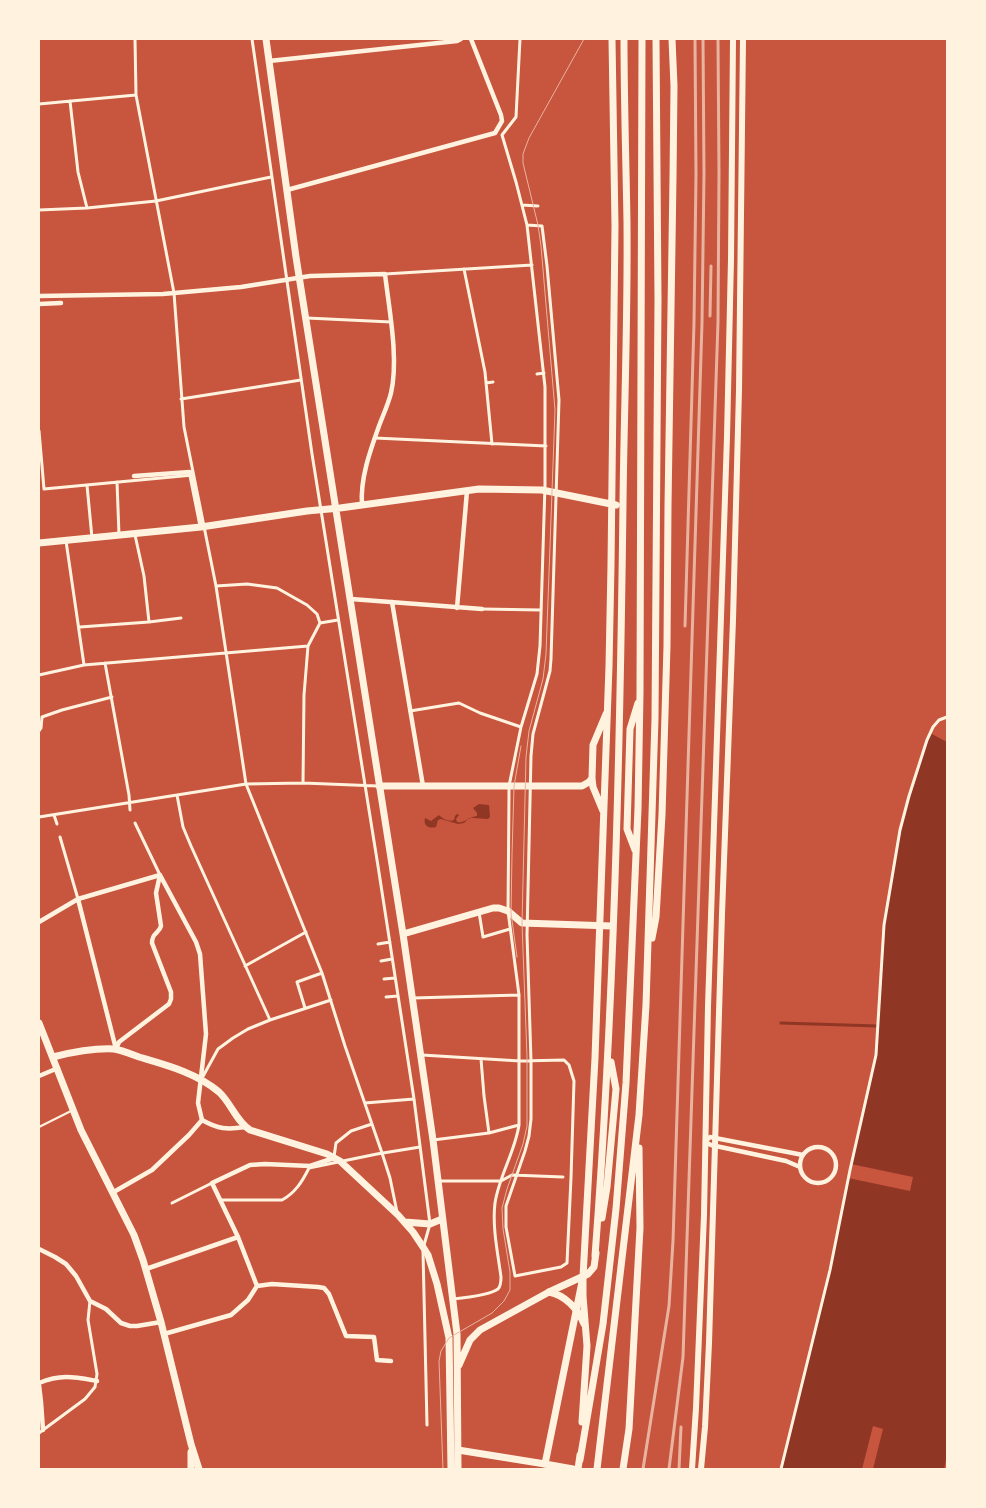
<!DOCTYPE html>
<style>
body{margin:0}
#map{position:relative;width:986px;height:1508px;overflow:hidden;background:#c8553d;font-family:"Public Sans",sans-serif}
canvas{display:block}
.frame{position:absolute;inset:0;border:40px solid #fff3e0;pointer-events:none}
</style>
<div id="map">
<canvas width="986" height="1508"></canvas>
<div class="frame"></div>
</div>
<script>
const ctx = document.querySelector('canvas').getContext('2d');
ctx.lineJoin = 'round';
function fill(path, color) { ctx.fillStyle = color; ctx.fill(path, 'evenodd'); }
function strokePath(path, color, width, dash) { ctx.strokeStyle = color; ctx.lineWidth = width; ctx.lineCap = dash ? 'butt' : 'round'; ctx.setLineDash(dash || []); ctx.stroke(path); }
fill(new Path2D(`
 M 930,733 L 945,741 L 947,740 L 947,1454 L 944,1469 L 873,1469 L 883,1429 L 873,1426 L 862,1469 L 781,1469 L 818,1320 L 848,1178 L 910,1191 L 913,1177 L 851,1164 L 876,1055 L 884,925 L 900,830 Z
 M 479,804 L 489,805 L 490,817 L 488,819 L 473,818 L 469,818 L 464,823 L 458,824 L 441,819 L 438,820 L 436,827 C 429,829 423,826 425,818 L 431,821 L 439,815 C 443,819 449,822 454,820 L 455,816 L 457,814 L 459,815 L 456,819 L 457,822 C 463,824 469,817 477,816 L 477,813 L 473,808 Z`), '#8f3625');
strokePath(new Path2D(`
 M 781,1023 L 878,1026`), '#8f3625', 3);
strokePath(new Path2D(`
 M 39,1127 L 71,1111`), '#fff3e0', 2);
strokePath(new Path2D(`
 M 135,39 L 136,95 L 174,293 L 184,427 L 216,586 L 246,784 L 322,973 L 345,1046 L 382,1153 L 390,1178 L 397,1212
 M 252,39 L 312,454 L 378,866 L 414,1099 L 430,1224 L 424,1245
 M 70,101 L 78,172 L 87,208
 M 39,104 L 136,95
 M 522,205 L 538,206
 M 39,210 L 87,208 L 156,201 L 271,177
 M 464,269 L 485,372 L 492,444
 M 385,274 L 532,265
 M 307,318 L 391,322
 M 537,374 L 544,373
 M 486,383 L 493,382
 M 181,399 L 301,380
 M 39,431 L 44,489 L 193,475
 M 375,438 L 546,446
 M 117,482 L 119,535
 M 87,485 L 92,538
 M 66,541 L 84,665
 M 216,586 L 247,584 L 277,588 L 307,605 L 317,614 L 320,623
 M 482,609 L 541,610
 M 149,622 L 181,618
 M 80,627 L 149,622 L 144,576 L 135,535
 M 105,663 L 129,795 L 130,810
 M 39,675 L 84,665 L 308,646
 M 410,711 L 459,703 L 480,713 L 521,727
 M 39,731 L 41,728 L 42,717 L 62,710 L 112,697
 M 303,783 L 304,695 L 308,646 L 320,623 L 338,620
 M 177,795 L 183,827 L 191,846 L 270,1020
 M 54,815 L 57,824
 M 39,817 L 246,784 L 303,783 L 378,786
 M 135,823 L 160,875
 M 60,837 L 78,899
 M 479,912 L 483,937 L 510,929
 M 378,944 L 390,942
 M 381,961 L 392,959
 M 245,966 L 306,932
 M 384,979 L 395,978
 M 386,997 L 398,996
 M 413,998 L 519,995
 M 305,1008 L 297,982 L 322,973
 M 422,1055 L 520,1061 L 564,1060 L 569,1065 L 574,1081 L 571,1178 L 567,1263 L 561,1267 L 515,1276 L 506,1227 L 506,1206 L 525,1151 L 529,1136 L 531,1119 L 531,1061 L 527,935 L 531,756 L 533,734 L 550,671 L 551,659 L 559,400 L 547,266 L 542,226 L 527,225
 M 481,1059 L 484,1096 L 489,1133
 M 201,1080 L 218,1049 L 233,1038 L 248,1029 L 270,1020 L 331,1000
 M 365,1103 L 414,1099
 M 433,1140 L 489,1133 L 519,1125
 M 334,1157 L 336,1143 L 351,1131 L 372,1124
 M 309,1168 L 377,1154 L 420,1147
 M 438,1181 L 501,1181 L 512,1175 L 563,1177
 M 222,1200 L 282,1200 C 295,1193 302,1182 309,1168
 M 172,1203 L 212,1183
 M 423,1251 L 427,1425
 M 453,1299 C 463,1298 490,1295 498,1289 C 501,1286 501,1282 501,1277 C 498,1254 492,1227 495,1203 C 499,1176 515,1152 519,1125 L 519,995 L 508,911 L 509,795 L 509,786 L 521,727 L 537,674 L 540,646 L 545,485 L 545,387 L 527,225 L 516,182 L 502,135 L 516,117 L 520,39
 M 39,1433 L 85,1399 L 95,1387 L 97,1374 L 88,1320 L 90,1301
 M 781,1469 L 830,1270 L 850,1170 L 876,1055 L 884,925 L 900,830 L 909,796 L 927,740 L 933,727 L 939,720 L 947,717`), '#fff3e0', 3);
strokePath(new Path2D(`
 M 269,61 L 457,41 L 461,39
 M 287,190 L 495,133 L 502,121 L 501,115 L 471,39
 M 39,296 L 163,294 L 241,287 L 310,276 L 385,274 C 389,309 399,359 391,393 C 388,405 383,415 379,426 C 370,451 360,479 362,505
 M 39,304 L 61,303
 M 134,476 L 190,472 L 201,527
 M 351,599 L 482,609
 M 392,602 L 423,786
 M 457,608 L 467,491
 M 160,875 L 196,942 L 200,954 L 206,1034 L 198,1103 L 202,1120
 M 78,899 L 116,1049
 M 39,922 L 78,899 L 160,875
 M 116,1049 L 119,1042 L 169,1004 L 171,999 L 171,992 L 152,943 C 152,932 159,934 161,926 L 156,893 L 160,875
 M 39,1076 L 58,1068
 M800 1165a18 18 0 1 1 36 0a18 18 0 1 1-36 0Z
 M 800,1167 L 786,1161 L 711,1145 L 705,1142 L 710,1137 L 715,1138 L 803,1155
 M 112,1193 L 152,1170 L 189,1135 L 202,1120 C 218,1129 227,1130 245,1127
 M 39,1249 L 55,1257 L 66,1264 L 76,1276 L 90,1301 L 106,1309 L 121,1323 L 130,1326 L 137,1326 L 161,1322
 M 146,1269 L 238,1237
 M 257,1286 L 238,1237 L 212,1183 L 250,1165 L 265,1164 L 310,1166 L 334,1158
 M 164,1334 L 231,1315 L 248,1300 L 257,1286 L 272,1284 L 318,1287 L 324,1288 L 329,1294 L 346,1336 L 374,1337 L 377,1360 L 391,1361
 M 39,1383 C 61,1374 74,1377 97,1381
 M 39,1385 L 41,1402 L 43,1430`), '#fff3e0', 4.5);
strokePath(new Path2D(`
 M 692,1469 L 696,1408 L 704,1215 L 708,1006 L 727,437 L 731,259 L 733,39
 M 701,1469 L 705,1427 L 709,1343 L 722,914 L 733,620 L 739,390 L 743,39`), '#fff3e0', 6);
strokePath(new Path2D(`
 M 266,39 L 296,257 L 403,934 L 433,1140 L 457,1334 L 458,1469
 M 39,543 L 201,527 L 307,511 L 340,508 L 479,489 L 542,490 L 616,505
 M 592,778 L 593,787 L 603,811
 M 379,786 L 582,786 L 589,782 L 592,778 L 593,745 L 606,714
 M 403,934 L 493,908 L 499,908 L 508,911 L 522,923 L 612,926
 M 39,1023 L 81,1130 L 134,1235 L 143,1260 L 161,1322 L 191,1444 L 199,1469
 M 53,1057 C 73,1052 93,1048 114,1049 C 122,1050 131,1054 139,1057 C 166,1065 197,1073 219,1092 C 231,1103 236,1121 250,1130 L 327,1154 L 340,1161 L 398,1215 L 413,1232 L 423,1247 L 428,1255 L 437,1284 L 449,1338 L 451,1469
 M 602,1218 L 607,1187 L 616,1089 L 611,1062
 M 405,1222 L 430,1224 L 442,1219
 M 595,1256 C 614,1006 620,755 623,504 C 624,410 628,316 627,222 C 626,161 624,100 624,39
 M 459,1365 L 470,1340 L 480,1330 L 549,1292 L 588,1274 L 594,1267 L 596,1253
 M 458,1450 L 545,1464 L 583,1277 L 595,1058 L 609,666 L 611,565 L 615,226 L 612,39
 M 191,1452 L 191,1469`), '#fff3e0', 7);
strokePath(new Path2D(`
 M 635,850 L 627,829 L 630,729 L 638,703
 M 652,938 L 656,917 L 662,815 L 667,646 L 668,506 L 673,178 L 674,86 L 672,39
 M 549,1292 C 565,1295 578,1309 584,1324
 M 582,1422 L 587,1346 L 583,1296 L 583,1277
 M 580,1460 L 603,1324 L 616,1209 L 626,1083 L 638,809 L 640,693 L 642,39
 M 545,1464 L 573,1469
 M 578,1469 L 580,1455
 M 597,1469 L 639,1115 L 646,1005 L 655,719 L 658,300 L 656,39
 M 623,1469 L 629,1429 L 640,1228 L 639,1148`), '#fff3e0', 7);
strokePath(new Path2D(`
 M 517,957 L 511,913 L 512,855 L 514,786 L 521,746
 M 443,1469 L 439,1361 L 441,1351 L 449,1338 L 492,1313 L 504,1301 L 510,1290 L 510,1272 L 503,1229 L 502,1208 L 507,1189 L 523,1144 L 527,1126 L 527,1057 L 522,923 L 526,757 L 529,731 L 543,679 L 546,654 L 555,410 L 541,246 L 538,225 L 523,163 L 523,154 L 529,138 L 584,39`), '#e9b49f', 1);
strokePath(new Path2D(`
 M 710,316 L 711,266
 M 685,626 L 694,323 L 696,175 L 695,39
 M 643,1469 L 669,1306 L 673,1241 L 702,323 L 704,174 L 703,39
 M 669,1469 L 683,1357 L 718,322 L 719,173 L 718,39
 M 679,1469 L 681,1427`), '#e9b49f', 3);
</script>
